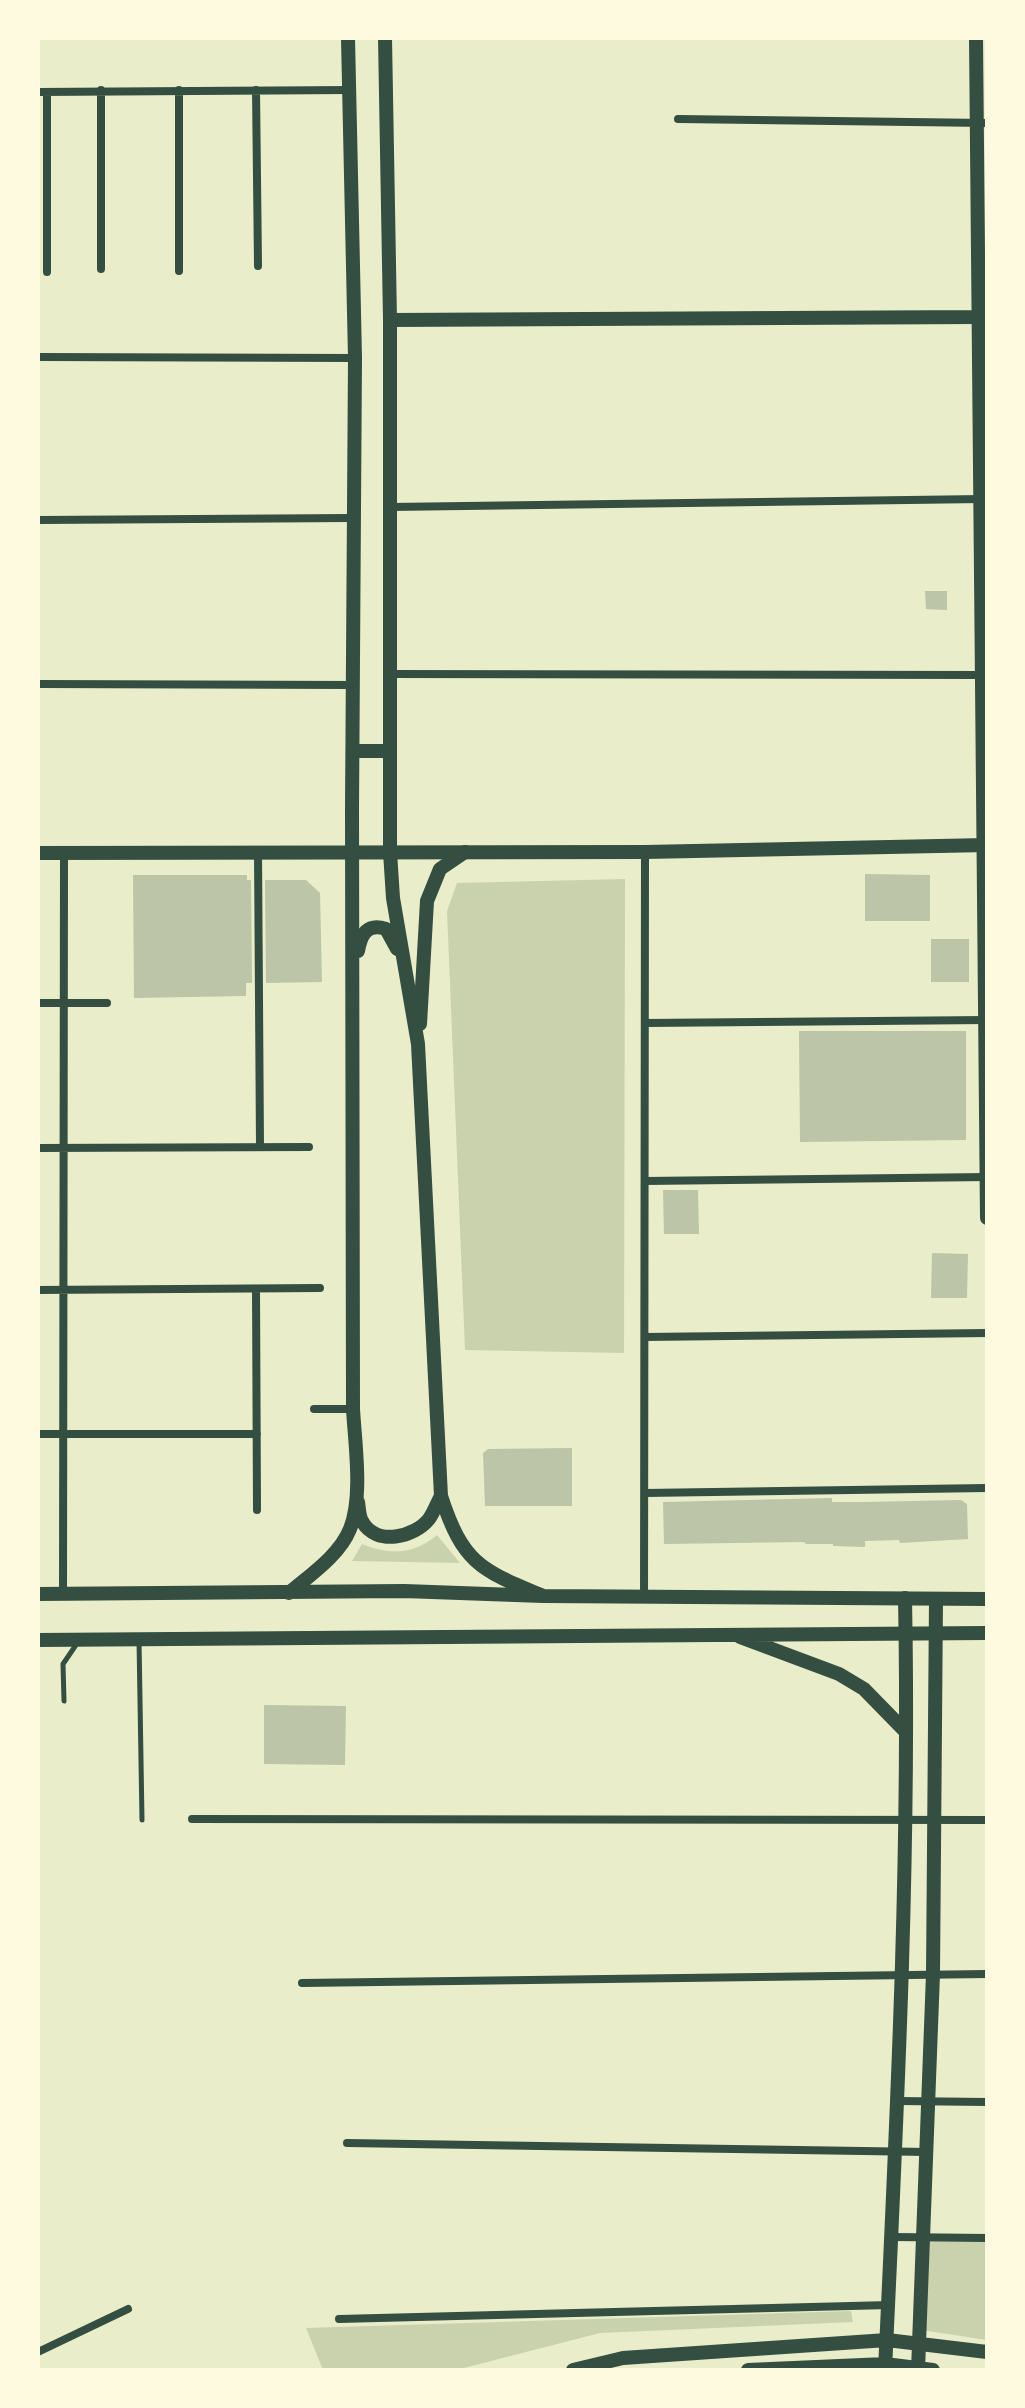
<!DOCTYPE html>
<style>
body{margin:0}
#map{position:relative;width:1025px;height:2408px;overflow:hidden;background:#e9edc9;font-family:Helvetica,sans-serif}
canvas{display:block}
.frame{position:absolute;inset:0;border:40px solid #fefae0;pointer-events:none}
</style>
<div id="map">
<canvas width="1025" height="2408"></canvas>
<div class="frame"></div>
</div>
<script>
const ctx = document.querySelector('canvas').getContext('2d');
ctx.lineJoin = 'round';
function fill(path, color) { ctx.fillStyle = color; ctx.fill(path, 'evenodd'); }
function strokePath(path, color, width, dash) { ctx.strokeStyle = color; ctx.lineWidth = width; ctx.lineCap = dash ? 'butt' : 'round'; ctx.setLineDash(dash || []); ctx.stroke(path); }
fill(new Path2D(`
 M 625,879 L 624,1353 L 465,1350 L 447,911 L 457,883 Z
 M 437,1535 L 460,1563 L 352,1561 L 362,1544 C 390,1555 413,1555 437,1535 Z
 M 924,2237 L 987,2238 L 987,2340 L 921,2330 Z
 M 851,2311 L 853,2322 L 600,2333 L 456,2370 L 323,2370 L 306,2328 Z`), '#cad2ad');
fill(new Path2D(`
 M 925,591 L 947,591 L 947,610 L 926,609 Z
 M 865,874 L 930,875 L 930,921 L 865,921 Z
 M 133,875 L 247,875 L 247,880 L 251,880 L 252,983 L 246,983 L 246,996 L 134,998 Z
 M 265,880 L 306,880 L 320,893 L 322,982 L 266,983 Z
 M 931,939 L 969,939 L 969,982 L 931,982 Z
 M 799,1031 L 966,1031 L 966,1140 L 800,1142 Z
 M 663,1190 L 698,1190 L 699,1234 L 664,1234 Z
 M 932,1253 L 968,1254 L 967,1298 L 931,1298 Z
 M 572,1448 L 572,1506 L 485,1506 L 483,1453 L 488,1449 Z
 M 832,1498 L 832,1502 L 864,1502 L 961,1500 L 967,1504 L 968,1539 L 900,1543 L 899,1540 L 865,1541 L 865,1547 L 833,1546 L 833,1544 L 806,1544 L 804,1542 L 664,1544 L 663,1502 Z
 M 264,1705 L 346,1706 L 345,1765 L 264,1764 Z`), '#bcc5a7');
strokePath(new Path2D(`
 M 139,1640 L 142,1820
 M 64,1701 L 63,1664 L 78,1642`), '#344e41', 5);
strokePath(new Path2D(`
 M 256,90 L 258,266
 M 38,92 L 350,90
 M 678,119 L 987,123
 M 101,269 L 101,90
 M 179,271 L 179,90
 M 47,272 L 47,92
 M 38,357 L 355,358
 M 391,507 L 982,499
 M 38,520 L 352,518
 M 389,674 L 982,675
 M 38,684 L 353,685
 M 258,852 L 260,1147
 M 38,1003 L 107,1003
 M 645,1023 L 987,1020
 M 38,1148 L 309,1147
 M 645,1181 L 987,1177
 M 256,1289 L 257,1510
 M 38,1290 L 320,1288
 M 645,1337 L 987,1333
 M 314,1409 L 353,1409
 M 38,1434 L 257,1434
 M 645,1493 L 987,1488
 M 63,1594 L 64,853
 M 644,1597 L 645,852
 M 192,1819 L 987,1820
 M 302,1983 L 987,1974
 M 899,2101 L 987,2102
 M 347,2143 L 927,2152
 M 893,2237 L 987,2238
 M 339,2319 L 890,2305
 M 38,2352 L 128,2309`), '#344e41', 8);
strokePath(new Path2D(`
 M 976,38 L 987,1218
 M 38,853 L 645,852 L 987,845
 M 573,2370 L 623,2358 L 887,2340 L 987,2352
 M 748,2370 L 885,2364 L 933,2370
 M 885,2370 C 897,2113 910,1856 905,1598
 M 918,2370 L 933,1974 L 936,1599`), '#344e41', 14);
strokePath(new Path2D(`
 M 385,38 L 390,320 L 390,852 L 393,898 L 418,1044 L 441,1496 C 463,1564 481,1570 543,1596
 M 390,320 L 978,317 L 987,313
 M 353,751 L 389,751
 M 358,951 C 361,934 367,923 386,929 L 397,949
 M 420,1024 L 427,901 L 440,869 L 465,852
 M 358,1502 C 359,1508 359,1516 362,1521 C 376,1547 415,1537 429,1519 C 434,1512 437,1503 441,1496
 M 289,1593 C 310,1575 339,1556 350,1529 C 363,1497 355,1444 353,1409 L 352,808 L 355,358 L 348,38
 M 38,1594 L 404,1591 L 543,1596 L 987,1599
 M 740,1637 L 839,1674 L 864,1689 L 905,1731
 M 38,1640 L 987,1633`), '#344e41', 14);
</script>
